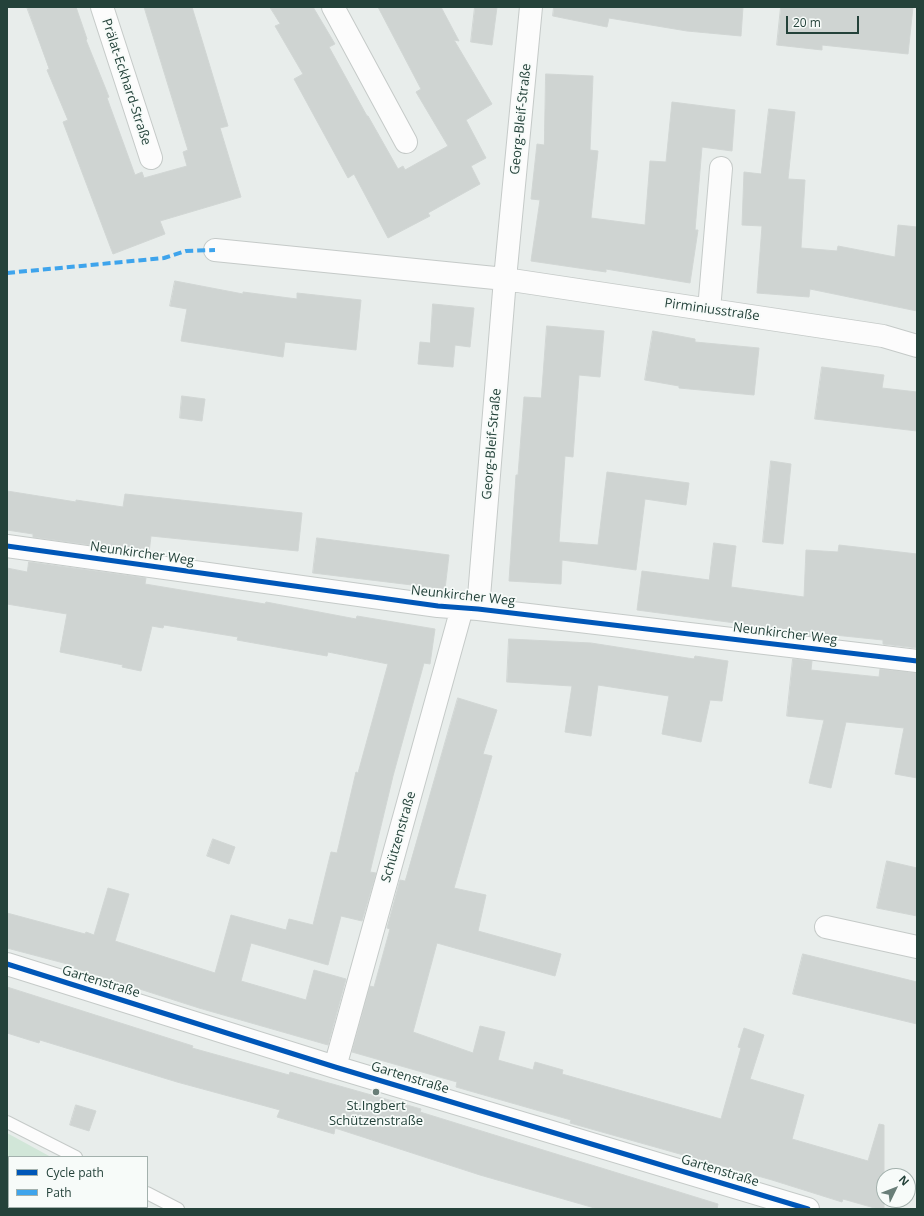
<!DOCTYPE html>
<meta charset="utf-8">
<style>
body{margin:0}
#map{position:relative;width:924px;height:1216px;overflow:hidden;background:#e8edeb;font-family:"Open Sans",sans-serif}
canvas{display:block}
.frame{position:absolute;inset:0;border:8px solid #24423a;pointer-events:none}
.legend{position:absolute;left:8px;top:1156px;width:140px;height:52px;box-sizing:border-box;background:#f7fbf9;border:1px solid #a3b1ad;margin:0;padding:5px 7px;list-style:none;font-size:12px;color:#24423a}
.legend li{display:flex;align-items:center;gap:8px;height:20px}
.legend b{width:20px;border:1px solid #a3b1ad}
.north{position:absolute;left:876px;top:1168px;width:40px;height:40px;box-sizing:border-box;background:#f7fbf9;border:1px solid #a3b1ad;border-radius:50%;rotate:47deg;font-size:11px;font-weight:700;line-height:16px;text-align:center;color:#24423a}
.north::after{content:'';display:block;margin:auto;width:14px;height:18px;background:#697e78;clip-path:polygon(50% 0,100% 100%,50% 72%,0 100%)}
.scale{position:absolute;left:786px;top:16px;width:73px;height:18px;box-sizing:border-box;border:2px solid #24423a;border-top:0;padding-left:5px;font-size:12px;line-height:14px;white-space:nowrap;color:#24423a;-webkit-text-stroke:3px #f7fbf9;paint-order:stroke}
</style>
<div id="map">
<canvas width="924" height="1216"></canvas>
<div class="frame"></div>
<ul class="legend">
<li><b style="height:5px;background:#0057b8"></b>Cycle path</li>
<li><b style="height:5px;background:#3ea4ec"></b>Path</li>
</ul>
<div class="north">N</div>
<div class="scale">20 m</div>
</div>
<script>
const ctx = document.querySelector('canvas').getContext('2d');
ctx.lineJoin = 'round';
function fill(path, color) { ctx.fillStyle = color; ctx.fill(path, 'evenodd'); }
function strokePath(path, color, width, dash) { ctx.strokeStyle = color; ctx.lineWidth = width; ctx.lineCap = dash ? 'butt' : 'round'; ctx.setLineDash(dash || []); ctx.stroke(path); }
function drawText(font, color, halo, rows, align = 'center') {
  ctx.font = font + ' "Open Sans",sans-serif'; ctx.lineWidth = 3.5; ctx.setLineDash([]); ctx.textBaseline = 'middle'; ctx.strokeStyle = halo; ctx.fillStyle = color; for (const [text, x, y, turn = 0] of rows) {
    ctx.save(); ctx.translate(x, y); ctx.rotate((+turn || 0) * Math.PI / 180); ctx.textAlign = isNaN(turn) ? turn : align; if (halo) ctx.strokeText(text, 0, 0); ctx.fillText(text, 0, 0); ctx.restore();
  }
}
fill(new Path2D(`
 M 7,1133 L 51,1157 L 9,1157 L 9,1207 L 143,1207 L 147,1209 L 7,1209 Z`), '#d1e6d8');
const building = new Path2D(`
 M 27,7 L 76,7 L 87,39 L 86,40 L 109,97 L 107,98 L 135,175 L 142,172 L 144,178 L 187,166 L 183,152 L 188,150 L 144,7 L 192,7 L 228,126 L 220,128 L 241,197 L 160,221 L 165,234 L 113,254 L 63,122 L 68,120 L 47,70 L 49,69 Z
 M 270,7 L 313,7 L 335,44 L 329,47 L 367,116 L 368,116 L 398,169 L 403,166 L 405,170 L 448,146 L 416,92 L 421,89 L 378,7 L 441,7 L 459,41 L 454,40 L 492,104 L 466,120 L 486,158 L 471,166 L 480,184 L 428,213 L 430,216 L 388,238 L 354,174 L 348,178 L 294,79 L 303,74 L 275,26 L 280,24 Z
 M 475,7 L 497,7 L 492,45 L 471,42 Z
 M 554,7 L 743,7 L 741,36 L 687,31 L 609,18 L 607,27 L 553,16 Z
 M 781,7 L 913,7 L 908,54 L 822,45 L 822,50 L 777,45 Z
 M 546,74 L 593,76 L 590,150 L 598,151 L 591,218 L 645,225 L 650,161 L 666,162 L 672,102 L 735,110 L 732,151 L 702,147 L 695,230 L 698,230 L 690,283 L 606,269 L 606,272 L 531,261 L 540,200 L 531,199 L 537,144 L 544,145 Z
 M 769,109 L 795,112 L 788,179 L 805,180 L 801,248 L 837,251 L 838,246 L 895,257 L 898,225 L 917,227 L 917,311 L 810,289 L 809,297 L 757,293 L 762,226 L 742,225 L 744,172 L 761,174 Z
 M 175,281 L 243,294 L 243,292 L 297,299 L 297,293 L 361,300 L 356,350 L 285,342 L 283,357 L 181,341 L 187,309 L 170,306 Z
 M 433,304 L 474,308 L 470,347 L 455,345 L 453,367 L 418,364 L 420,342 L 430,343 Z
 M 547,326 L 604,331 L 600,377 L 579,375 L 573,457 L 565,456 L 559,542 L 598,545 L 607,472 L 689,483 L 686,505 L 645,499 L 636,570 L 562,560 L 561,584 L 509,581 L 516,475 L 518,475 L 524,397 L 541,398 Z
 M 653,331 L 695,339 L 695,342 L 759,348 L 754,395 L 679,388 L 679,386 L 645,380 Z
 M 822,367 L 884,375 L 882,388 L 917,392 L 917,431 L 815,419 Z
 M 182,396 L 205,399 L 202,421 L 180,418 Z
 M 771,461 L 791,464 L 783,544 L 763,542 Z
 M 7,491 L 76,502 L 76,500 L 123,507 L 125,494 L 302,513 L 298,551 L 151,536 L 149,553 L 33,537 L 33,534 L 7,530 Z
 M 317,538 L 449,555 L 445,589 L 313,573 Z
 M 714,543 L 736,546 L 731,587 L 804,597 L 806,550 L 838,552 L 839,545 L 917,554 L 917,648 L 883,644 L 883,640 L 815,633 L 815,636 L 796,634 L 796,631 L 637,610 L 642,571 L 709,580 Z
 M 29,562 L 146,578 L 145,584 L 265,604 L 266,602 L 356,619 L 357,616 L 435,629 L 430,664 L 424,663 L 393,776 L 370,872 L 376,873 L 362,921 L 341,916 L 328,965 L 251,943 L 241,981 L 306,1000 L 314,970 L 346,979 L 328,1045 L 199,1008 L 74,968 L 75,966 L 7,948 L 7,913 L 85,934 L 86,932 L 94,935 L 108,888 L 129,894 L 115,941 L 215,973 L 231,915 L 286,930 L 289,919 L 313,925 L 331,852 L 337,853 L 356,772 L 358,773 L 388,664 L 328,652 L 327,656 L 237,640 L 238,637 L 164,625 L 163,628 L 152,626 L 141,671 L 122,667 L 123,665 L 60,652 L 67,614 L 7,604 L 7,568 L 27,572 Z
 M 509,639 L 591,643 L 694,659 L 695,656 L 728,661 L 722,701 L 710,700 L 701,742 L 662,734 L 669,696 L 598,685 L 591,736 L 565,732 L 572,686 L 507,682 Z
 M 793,659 L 812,661 L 811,670 L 879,677 L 880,669 L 917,673 L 917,778 L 895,774 L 904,728 L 846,722 L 831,788 L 809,783 L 824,720 L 787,716 Z
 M 458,698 L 497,710 L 483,754 L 492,756 L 454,888 L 486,895 L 478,931 L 561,954 L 555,976 L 437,943 L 413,1032 L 473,1053 L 480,1026 L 505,1032 L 498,1060 L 533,1070 L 535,1062 L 563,1070 L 562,1074 L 721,1119 L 741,1048 L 738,1047 L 744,1028 L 764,1035 L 750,1079 L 804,1095 L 792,1139 L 868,1161 L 879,1124 L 884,1125 L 884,1209 L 878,1209 L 843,1199 L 842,1202 L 772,1180 L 570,1123 L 571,1120 L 456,1087 L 457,1082 L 352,1052 L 370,986 L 374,987 L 390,929 L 387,928 L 400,880 L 405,881 Z
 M 213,839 L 235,847 L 229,864 L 207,856 Z
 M 887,861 L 917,868 L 917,916 L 877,908 Z
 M 803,954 L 917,982 L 917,1024 L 793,994 Z
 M 7,987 L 193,1046 L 192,1048 L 289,1075 L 290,1072 L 421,1109 L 420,1112 L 718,1204 L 717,1209 L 598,1209 L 480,1175 L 335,1128 L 334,1134 L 277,1117 L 280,1110 L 177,1082 L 40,1040 L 39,1043 L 7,1033 Z
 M 76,1105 L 96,1111 L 89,1131 L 70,1125 Z`);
fill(building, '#cfd4d2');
strokePath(building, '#d1d6d4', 1);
const service = new Path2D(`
 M 7,1122 L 76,1157
 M 147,1193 L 178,1209`);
const minor = new Path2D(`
 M 102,7 L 151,158
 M 333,7 L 406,142
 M 215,250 L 505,279 L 883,336 L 917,346
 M 709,310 L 721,168
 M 7,546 L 438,606 L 478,609 L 917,661
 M 478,609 L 505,279 L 531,7
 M 826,927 L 917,947
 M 7,964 L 335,1067 L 808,1209
 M 335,1067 L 462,608`);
strokePath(service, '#c5cac8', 14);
strokePath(minor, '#c5cac8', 24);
strokePath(service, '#fcfcfc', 12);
strokePath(minor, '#fcfcfc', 22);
strokePath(new Path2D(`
 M 7,273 L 164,258 L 186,251 L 215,250`), '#3ea4ec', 4, [8, 4]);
strokePath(new Path2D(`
 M 7,546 L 438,606 L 478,609 L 917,661
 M 7,964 L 335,1067 L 808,1209`), '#0057b8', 5);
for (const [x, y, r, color] of [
 [376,1092,4,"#697e78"]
]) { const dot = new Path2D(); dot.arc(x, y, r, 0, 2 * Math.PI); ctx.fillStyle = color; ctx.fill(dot); strokePath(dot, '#f7fbf9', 1.5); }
drawText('13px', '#24423a', '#f7fbf9', [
 ["Prälat-Eckhard-Straße",126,82,72],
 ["Georg-Bleif-Straße",521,119,-84],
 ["Pirminiusstraße",712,310,8],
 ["Georg-Bleif-Straße",492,444,-85],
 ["Neunkircher Weg",142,554,8],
 ["Neunkircher Weg",463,596,6],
 ["Neunkircher Weg",785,634,7],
 ["Schützenstraße",399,837,-74],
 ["Gartenstraße",101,982,17],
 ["Gartenstraße",410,1078,17],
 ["Gartenstraße",720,1171,17]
]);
drawText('13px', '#24423a', '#f7fbf9', [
 ["St.Ingbert",376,1106],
 ["Schützenstraße",376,1121]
]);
</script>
